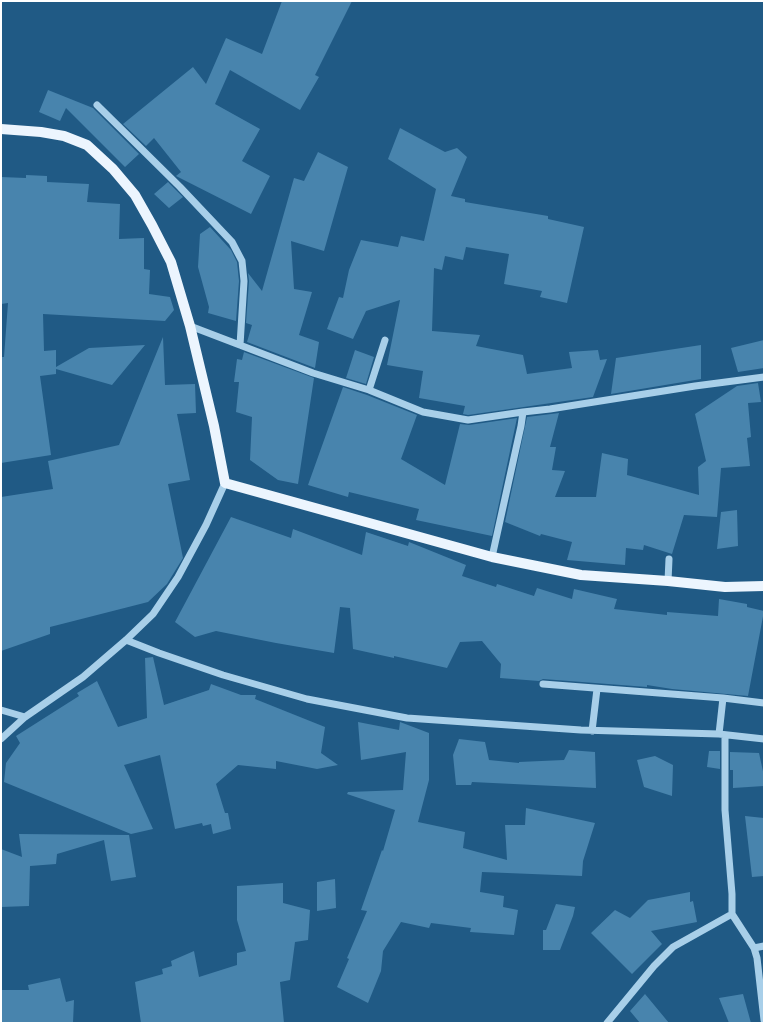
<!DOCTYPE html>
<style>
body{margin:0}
#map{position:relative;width:765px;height:1024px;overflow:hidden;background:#205a85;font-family:"Work Sans",sans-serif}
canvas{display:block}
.frame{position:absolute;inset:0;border:2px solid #fff;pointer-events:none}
</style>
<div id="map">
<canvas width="765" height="1024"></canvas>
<div class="frame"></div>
</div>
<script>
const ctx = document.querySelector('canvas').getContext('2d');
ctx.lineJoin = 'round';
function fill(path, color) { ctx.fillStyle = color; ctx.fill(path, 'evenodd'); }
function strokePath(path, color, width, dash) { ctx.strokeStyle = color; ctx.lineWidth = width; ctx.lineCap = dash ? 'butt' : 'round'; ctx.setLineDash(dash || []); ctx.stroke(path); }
fill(new Path2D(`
 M 282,1 L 352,1 L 315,75 L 319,77 L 300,110 L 230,70 L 215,104 L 260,129 L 242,161 L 270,176 L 251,214 L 176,176 L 181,172 L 154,138 L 146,146 L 123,124 L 193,67 L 206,84 L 226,38 L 262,54 Z
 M 48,90 L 93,108 L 139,154 L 125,167 L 66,108 L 60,121 L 39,112 Z
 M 400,128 L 445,152 L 457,148 L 467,157 L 451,196 L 465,199 L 465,202 L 548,216 L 548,219 L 584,227 L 567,303 L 540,297 L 542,291 L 504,284 L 509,254 L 466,247 L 463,260 L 445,256 L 442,270 L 434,268 L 432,331 L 480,335 L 476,346 L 523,355 L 527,374 L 572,368 L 569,352 L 598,350 L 600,360 L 607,359 L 593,397 L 468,415 L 463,414 L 465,406 L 419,398 L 423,371 L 387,365 L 400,300 L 366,311 L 353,339 L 327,329 L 339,297 L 343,298 L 349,270 L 361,240 L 398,247 L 401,236 L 424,241 L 436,189 L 388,159 Z
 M 318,152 L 348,167 L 324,251 L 291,241 L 294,289 L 312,292 L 299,335 L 319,342 L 315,368 L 247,342 L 252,325 L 246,323 L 249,281 L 248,273 L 262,291 L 294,178 L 304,181 Z
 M 26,175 L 47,176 L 47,182 L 89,184 L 87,202 L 120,204 L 119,239 L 144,238 L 144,269 L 150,270 L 149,294 L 170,297 L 174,310 L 165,321 L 43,314 L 44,351 L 56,350 L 56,367 L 89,348 L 145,345 L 112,385 L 56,369 L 56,374 L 40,376 L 51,455 L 1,463 L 1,357 L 4,357 L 8,303 L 1,304 L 1,177 L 26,178 Z
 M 168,182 L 183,197 L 169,208 L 154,194 Z
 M 210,227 L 231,250 L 237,262 L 239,281 L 236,321 L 208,313 L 209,307 L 198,267 L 200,234 Z
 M 163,337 L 165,385 L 195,384 L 196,413 L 177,414 L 190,480 L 168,484 L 183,558 L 167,584 L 148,602 L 50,627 L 50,634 L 1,651 L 1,497 L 53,489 L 48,461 L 119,445 Z
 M 764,340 L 764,368 L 738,372 L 731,348 Z
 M 701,345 L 701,379 L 611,394 L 616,358 Z
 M 355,350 L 374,357 L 366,384 L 346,378 Z
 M 244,352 L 314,378 L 298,484 L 278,480 L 250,460 L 252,417 L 236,412 L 239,382 L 234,382 L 237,359 L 242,360 Z
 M 758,383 L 761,402 L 748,403 L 751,437 L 747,438 L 750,466 L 721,468 L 717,517 L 684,515 L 672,554 L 644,545 L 643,550 L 626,548 L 625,565 L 567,560 L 572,542 L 541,534 L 540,536 L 505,522 L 527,417 L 559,413 L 550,447 L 556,447 L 552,470 L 565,471 L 555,497 L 596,497 L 602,453 L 628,459 L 627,475 L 699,495 L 698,467 L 706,461 L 695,414 L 737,386 Z
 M 343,387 L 367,395 L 417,415 L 401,459 L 445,485 L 460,424 L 469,425 L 517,418 L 492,536 L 416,520 L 419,509 L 349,492 L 348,497 L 308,485 Z
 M 737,510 L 738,546 L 717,549 L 721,512 Z
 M 231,517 L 291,538 L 293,529 L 362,555 L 366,532 L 408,546 L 409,542 L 466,565 L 462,576 L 496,587 L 497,584 L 534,596 L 537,588 L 572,599 L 574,589 L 617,599 L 614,609 L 667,615 L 667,612 L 718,616 L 719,599 L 747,604 L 747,607 L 764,611 L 748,696 L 672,689 L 647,685 L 647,687 L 543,679 L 539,681 L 500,678 L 501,664 L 482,641 L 460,642 L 447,668 L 394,656 L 394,658 L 353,649 L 350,608 L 340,607 L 334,653 L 276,643 L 216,631 L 195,637 L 175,622 Z
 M 153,657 L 164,705 L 209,690 L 211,684 L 241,695 L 256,695 L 255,699 L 325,727 L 321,753 L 338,765 L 317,769 L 276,761 L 276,769 L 238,765 L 216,784 L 225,813 L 228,813 L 231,829 L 213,834 L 211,824 L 203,826 L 202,823 L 175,829 L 160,755 L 124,765 L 153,829 L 131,834 L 4,782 L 6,763 L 20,743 L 16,736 L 79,696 L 77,693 L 97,681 L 118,727 L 147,718 L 145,658 Z
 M 358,722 L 399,730 L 400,722 L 429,733 L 429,780 L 418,822 L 465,832 L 463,848 L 507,860 L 505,825 L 525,825 L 526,808 L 595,823 L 583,861 L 582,876 L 482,872 L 480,892 L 504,896 L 503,907 L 518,910 L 514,935 L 470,932 L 471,928 L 431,923 L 429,928 L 401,922 L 383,951 L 381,971 L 368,1003 L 337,987 L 349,959 L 347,958 L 367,911 L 361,910 L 382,850 L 383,851 L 395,810 L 347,794 L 348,792 L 403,790 L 406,752 L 361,760 Z
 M 459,739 L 485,742 L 489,760 L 519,763 L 519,762 L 564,760 L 569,750 L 595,752 L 596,788 L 472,782 L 471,785 L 456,785 L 453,755 Z
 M 709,751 L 720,751 L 720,769 L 707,767 Z
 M 730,752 L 759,753 L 764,776 L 764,786 L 733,788 L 733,770 L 730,770 Z
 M 655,756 L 673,765 L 672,796 L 644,787 L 637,760 Z
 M 745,816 L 764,818 L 764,876 L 752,877 Z
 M 19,834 L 129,835 L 136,877 L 111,881 L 104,840 L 57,854 L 56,864 L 30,866 L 29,906 L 1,907 L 1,849 L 22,857 Z
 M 335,879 L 336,908 L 317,911 L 317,882 Z
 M 283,883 L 283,903 L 310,910 L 308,940 L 295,942 L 290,980 L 280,982 L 284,1023 L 141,1023 L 135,982 L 163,974 L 162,969 L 172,966 L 171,961 L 194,951 L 199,977 L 237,965 L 237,953 L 246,951 L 237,920 L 237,886 Z
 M 690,892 L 690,902 L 693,901 L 697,922 L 651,931 L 662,944 L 632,974 L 591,933 L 615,910 L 630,918 L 648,900 Z
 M 556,904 L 575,907 L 573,916 L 560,950 L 543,950 L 543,930 L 546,930 Z
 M 60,978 L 66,1002 L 74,1000 L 73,1023 L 1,1023 L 1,990 L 29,990 L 28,985 Z
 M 645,994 L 669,1023 L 640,1023 L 630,1011 Z
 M 743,994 L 751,1023 L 729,1023 L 719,998 Z`), '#4884ad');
strokePath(new Path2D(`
 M 97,105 L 180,187 L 232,242 L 242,261 L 244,281 L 240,345
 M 190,326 L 313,373 L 369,390 L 423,412 L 468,420 L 523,412 L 550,409 L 695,386 L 764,377
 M 369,390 L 385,340
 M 492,557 L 521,426 L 523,412
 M 668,581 L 669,559
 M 126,640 L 159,653 L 223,675 L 307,699 L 407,718 L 581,730 L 719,734 L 764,739
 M 543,684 L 723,698 L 764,703
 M 1,710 L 25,717
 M 592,731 L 597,689
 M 719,734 L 723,698
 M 725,735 L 725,810 L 732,894 L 732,914 L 754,948 L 757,958 L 764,1020
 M 1,739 L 25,717 L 83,677 L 126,640 L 153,614 L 178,577 L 206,525 L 225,483
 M 754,948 L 764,946
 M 607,1023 L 654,966 L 673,947 L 732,914`), '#a8cfe9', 7);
strokePath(new Path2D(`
 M 1,129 L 41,132 L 64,136 L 87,145 L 113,169 L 135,195 L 152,225 L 171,262 L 190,326 L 214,426 L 225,483 L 492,557 L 581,575 L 668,581 L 725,587 L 764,586`), '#ecf5fe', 10);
</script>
